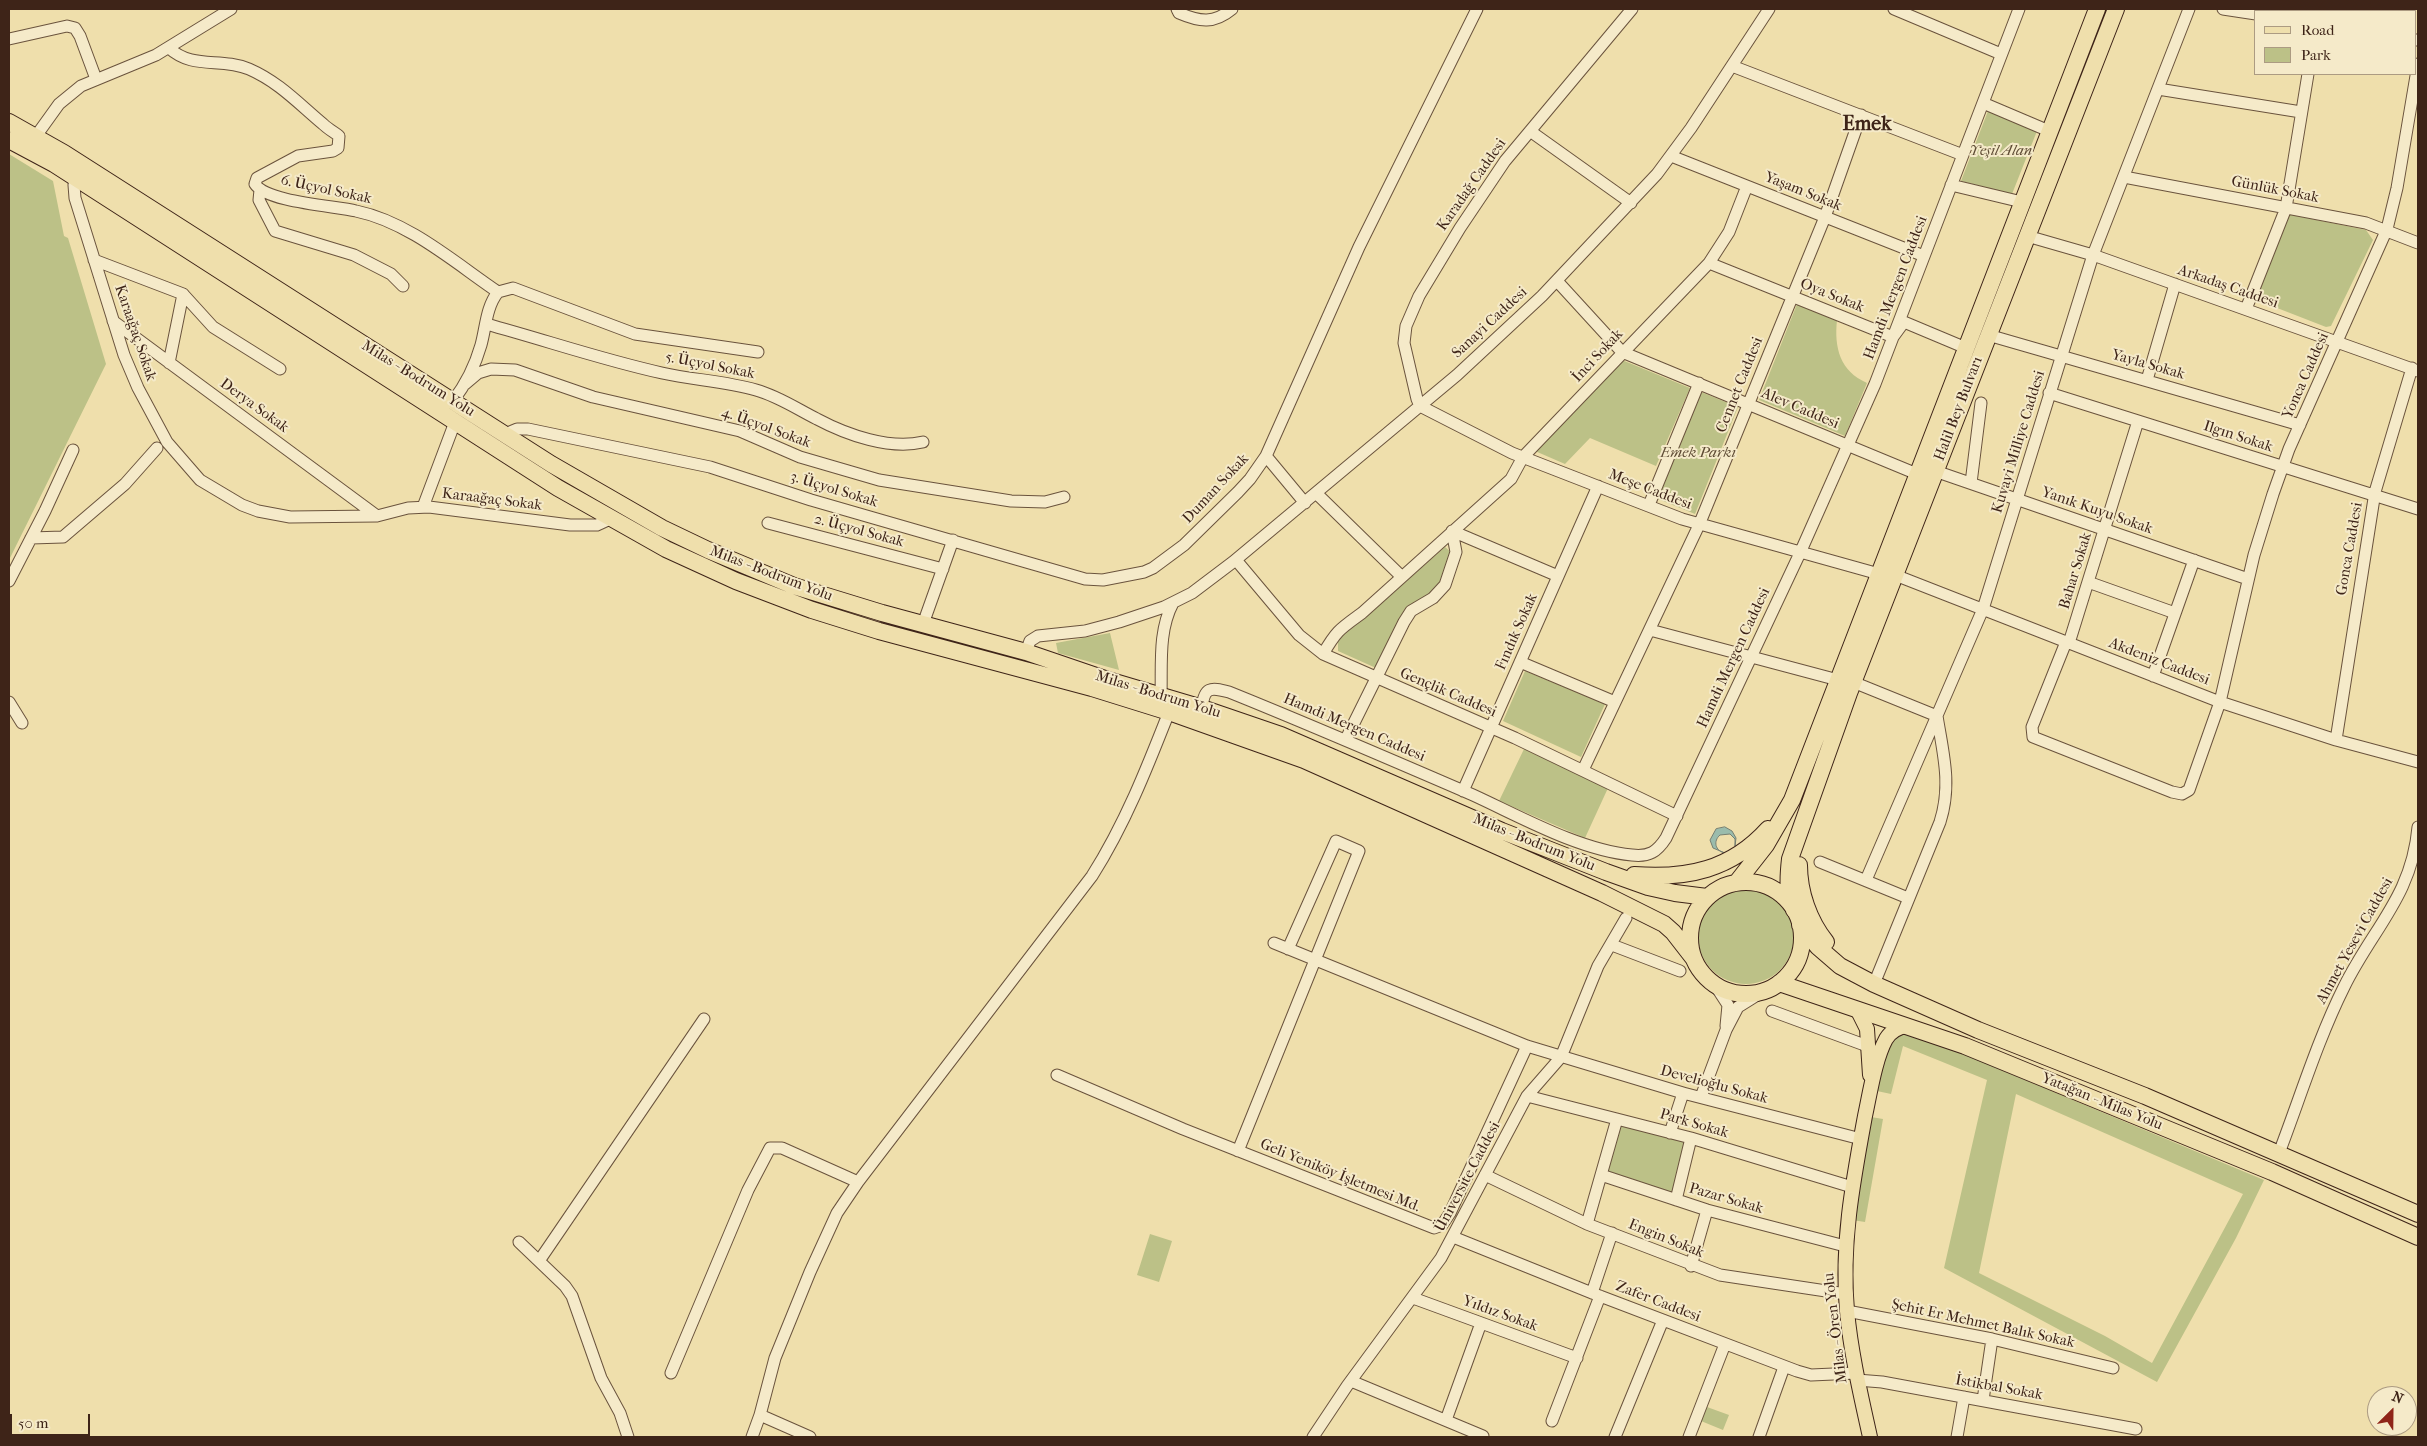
<!DOCTYPE html>
<meta charset="utf-8">
<style>
body{margin:0}
#map{position:relative;width:2427px;height:1446px;overflow:hidden;background:#efdfac;font-family:"IM FELL French Canon",serif}
canvas{display:block}
.frame{position:absolute;inset:0;border:10px solid #3e2418;pointer-events:none}
.legend{position:absolute;left:2254px;top:10px;width:162px;height:65px;box-sizing:border-box;background:#f5eac9;border:1px solid #ac9b82;margin:0;padding:6px 9px;list-style:none;font-size:15px;color:#3e2418}
.legend li{display:flex;align-items:center;gap:10px;height:25px}
.legend b{width:25px;border:1px solid #ac9b82}
.north{position:absolute;left:2367px;top:1386px;width:50px;height:50px;box-sizing:border-box;background:#f5eac9;border:1px solid #ac9b82;border-radius:50%;rotate:23deg;font-size:14px;font-weight:700;line-height:20px;text-align:center;color:#3e2418}
.north::after{content:'';display:block;margin:auto;width:18px;height:22px;background:#8f2418;clip-path:polygon(50% 0,100% 100%,50% 72%,0 100%)}
.scale{position:absolute;left:10px;top:1414px;width:80px;height:22px;box-sizing:border-box;border:2px solid #3e2418;border-top:0;padding-left:6px;font-size:15px;line-height:18px;white-space:nowrap;color:#3e2418;-webkit-text-stroke:4px #f5eac9;paint-order:stroke}
</style>
<div id="map">
<canvas width="2427" height="1446"></canvas>
<div class="frame"></div>
<ul class="legend">
<li><b style="height:6px;background:#efdfac"></b>Road</li>
<li><b style="height:14px;background:#bcc187"></b>Park</li>
</ul>
<div class="north">N</div>
<div class="scale">50 m</div>
</div>
<script>
const ctx = document.querySelector('canvas').getContext('2d');
ctx.lineJoin = 'round';
function fill(path, color) { ctx.fillStyle = color; ctx.fill(path, 'evenodd'); }
function strokePath(path, color, width, dash) { ctx.strokeStyle = color; ctx.lineWidth = width; ctx.lineCap = dash ? 'butt' : 'round'; ctx.setLineDash(dash || []); ctx.stroke(path); }
function drawText(font, color, halo, rows, align = 'center') {
  ctx.font = font + ' "IM FELL French Canon",serif'; ctx.lineWidth = 4; ctx.setLineDash([]); ctx.textBaseline = 'middle'; ctx.strokeStyle = halo; ctx.fillStyle = color; for (const [text, x, y, turn = 0] of rows) {
    ctx.save(); ctx.translate(x, y); ctx.rotate((+turn || 0) * Math.PI / 180); ctx.textAlign = isNaN(turn) ? turn : align; if (halo) ctx.strokeText(text, 0, 0); ctx.fillText(text, 0, 0); ctx.restore();
  }
}
fill(new Path2D(`
 M 1988,111 L 2037,131 L 2012,194 L 1961,181 Z
 M 9,154 L 53,181 L 64,236 L 68,238 L 106,364 L 9,560 Z
 M 2287,214 L 2366,230 L 2373,240 L 2331,326 L 2326,327 L 2254,299 Z
 M 1797,304 L 1837,320 C 1834,348 1840,371 1867,383 L 1845,436 L 1759,400 Z
 M 1622,360 L 1690,388 L 1656,466 L 1590,438 L 1565,464 L 1535,451 Z
 M 1701,392 L 1738,407 L 1695,514 L 1658,499 Z
 M 1445,547 L 1452,553 C 1446,568 1442,587 1428,595 C 1420,600 1414,601 1408,608 L 1376,668 L 1338,651 L 1338,642 L 1343,633 L 1371,612 Z
 M 1110,633 L 1119,670 L 1058,653 L 1056,643 Z
 M 1525,671 L 1605,704 L 1581,757 L 1503,721 Z
 M 1524,749 L 1608,788 L 1585,838 L 1499,801 Z
 M1698 936a48 48 0 1 1 96 0a48 48 0 1 1-96 0Z
 M 1906,1030 L 2264,1180 L 2236,1238 L 2157,1382 L 1944,1268 L 1987,1080 L 1903,1046 L 1891,1094 L 1877,1091 L 1889,1039 ZM 2016,1094 L 2243,1194 L 2152,1363 L 2105,1336 L 1979,1273 Z
 M 1871,1117 L 1883,1119 L 1865,1222 L 1852,1220 Z
 M 1617,1119 L 1691,1138 L 1676,1200 L 1601,1175 Z
 M 1150,1234 L 1172,1241 L 1159,1282 L 1137,1275 Z
 M 1707,1407 L 1729,1415 L 1723,1430 L 1701,1421 Z`), '#bcc187');
const water = new Path2D(`
 M 1725,827 L 1732,831 L 1736,838 L 1735,846 L 1735,839 L 1730,834 L 1720,835 C 1713,841 1715,851 1725,853 L 1713,848 L 1710,840 L 1716,829 Z`);
fill(water, '#9abcac');
strokePath(water, '#757f71', 1);
const minor = new Path2D(`
 M 1177,9 L 1179,13 C 1200,22 1214,24 1232,9
 M 1632,9 L 1505,161 L 1460,228 L 1419,296 L 1406,326 L 1404,343 L 1417,399 L 1420,406 L 1512,453 L 1682,519 L 1879,574
 M 1894,9 L 2001,54
 M 2223,9 L 2256,14
 M 2318,11 L 2318,9
 M 9,39 L 67,26 L 75,28 L 80,36 L 96,79
 M 2416,40 L 2418,40
 M 169,48 C 193,70 220,57 249,69 C 279,82 299,104 323,124 C 328,129 334,132 339,136 L 338,148 L 333,151 L 298,156 L 257,178 L 255,184 C 266,202 335,206 356,211 C 409,222 455,263 498,292 L 513,288 L 635,334 L 758,352
 M 1732,66 L 1963,155
 M 2158,89 L 2301,112
 M 1983,103 L 2049,131
 M 1530,131 L 1631,203
 M 36,136 L 59,104 L 81,86 L 156,55 L 231,9
 M 1671,156 L 1924,256
 M 76,172 L 74,185 L 75,198 L 124,355 L 138,388 L 167,442 L 200,480 L 242,505 L 258,511 L 290,517 L 377,516 L 408,508 L 429,507 L 570,525 L 597,525 L 610,519
 M 2124,177 L 2366,223 L 2418,243
 M 1951,185 L 2022,202
 M 260,190 L 259,200 L 275,231 L 354,255 L 391,274 L 403,286
 M 2027,236 L 2093,255 L 2418,371
 M 94,260 L 183,294 L 169,363
 M 1709,263 L 1893,337 L 1904,322 L 1966,348
 M 1557,281 L 1622,352 L 1917,474
 M 183,294 L 213,327 L 280,369
 M 2246,309 L 2286,208 L 2308,74
 M 113,321 L 377,516
 M 486,324 C 545,340 603,360 662,373 C 693,380 725,381 756,390 C 778,396 797,409 817,419 C 847,435 890,450 923,442
 M 1988,335 L 2300,425
 M 2147,380 L 2175,284
 M 465,384 L 478,373 L 491,369 L 515,370 L 593,397 L 740,431 L 800,457 L 879,480 L 1011,501 L 1045,502 L 1064,497
 M 2049,393 L 2418,509
 M 453,401 C 466,384 475,366 481,345 C 486,327 486,307 498,292
 M 505,434 L 517,429 L 528,429 L 710,467 L 811,500 L 1085,579 L 1103,580 L 1144,572 L 1153,568 L 1184,545 L 1238,492 L 1250,479 L 1266,456 L 1359,247 L 1477,9
 M 1266,456 L 1305,503
 M 1935,471 L 2248,579
 M 1971,483 L 1981,403
 M 1316,493 L 1401,576
 M 1649,505 L 1699,383
 M 423,507 L 455,422
 M 768,523 L 943,569
 M 1452,531 L 1558,576
 M 31,538 L 63,537 L 125,484 L 157,448
 M 1236,560 L 1299,635 L 1323,654 L 1515,738 L 1677,816
 M 1895,575 L 2220,702 L 2336,740 L 2418,762
 M 9,581 L 45,511 L 73,450
 M 2088,582 L 2175,613
 M 923,624 L 953,540
 M 1650,630 L 1838,680
 M 2066,642 L 2032,727 L 2033,737 L 2172,792 L 2182,794 L 2189,790 L 2220,702 L 2254,555 L 2273,494 L 2289,449 L 2387,229 L 2397,188 L 2418,64
 M 2069,643 L 2138,421
 M 1026,652 L 1030,641 L 1038,636 L 1085,631 L 1119,622 L 1164,607 L 1192,593 L 1233,562 L 1457,375 L 1542,296 L 1657,174 L 1691,128 L 1769,9
 M 1323,654 C 1337,630 1340,629 1362,613 L 1511,479 L 1523,457 L 1709,263 L 1729,232 L 1747,186
 M 1520,662 L 1615,702
 M 2153,676 L 2194,560
 M 1853,682 L 1937,716 C 1943,753 1952,785 1940,822 L 1874,984
 M 1161,696 C 1162,665 1158,631 1173,603
 M 9,702 L 22,723
 M 1202,708 C 1204,687 1210,687 1229,692 C 1311,725 1392,760 1473,795 C 1521,817 1579,850 1632,855 C 1649,857 1657,852 1666,838 L 1800,553 L 1875,384 L 2019,9
 M 1346,739 L 1404,622 L 1411,611 L 1433,598 L 1445,585 L 1456,552 L 1452,531
 M 2336,740 L 2375,492 L 2412,368
 M 1583,770 L 1699,525 L 1825,217 L 1861,115
 M 1463,791 L 1598,486
 M 1820,862 L 1908,898
 M 1866,880 L 1983,609 L 2093,255 L 2189,9
 M 1274,943 L 1527,1046 L 1683,1093 L 1861,1139
 M 1612,945 L 1680,971
 M 1715,985 L 1728,1005 L 1726,1026
 M 1772,1011 L 1870,1047
 M 1057,1075 L 1183,1129 L 1434,1228 L 1442,1225 L 1450,1213 L 1527,1046
 M 1527,1096 L 1691,1138 L 1852,1187
 M 1701,1097 L 1726,1030 L 1738,1007 L 1762,992
 M 1670,1133 L 1683,1093
 M 1238,1151 L 1359,851 L 1336,841 L 1288,949
 M 2279,1153 C 2300,1098 2318,1039 2344,987 C 2373,928 2412,896 2418,827
 M 1485,1175 L 1587,1224 L 1720,1275 L 1846,1294
 M 1601,1175 L 1707,1210 L 1845,1246
 M 1676,1200 L 1691,1138
 M 1587,1224 L 1617,1119
 M 1453,1237 L 1592,1293 L 1797,1371 L 1811,1375 L 1856,1373
 M 519,1242 L 565,1286 L 572,1296 L 601,1378 L 620,1413 L 628,1437
 M 539,1261 L 704,1019
 M 1691,1266 L 1707,1210
 M 1592,1293 L 1612,1233
 M 1413,1298 L 1577,1358
 M 1847,1311 L 1992,1339 L 2113,1368
 M 671,1373 L 748,1190 L 770,1148 L 782,1148 L 858,1182
 M 1857,1380 L 1882,1382 L 2136,1429
 M 1351,1381 L 1483,1436
 M 1983,1400 L 1992,1339
 M 760,1415 L 810,1437
 M 1446,1420 L 1481,1323
 M 1552,1421 L 1600,1296
 M 752,1437 L 760,1415 L 775,1358 L 810,1272 L 837,1213 L 858,1182 L 1092,876 C 1125,824 1147,768 1169,712
 M 1313,1437 L 1347,1386 L 1441,1258 L 1527,1096 L 1561,1057 L 1598,966 L 1626,918
 M 1615,1437 L 1663,1320
 M 1689,1437 L 1725,1344
 M 1759,1437 L 1784,1367
 M 1957,1437 L 1964,1397`);
const major = new Path2D(`
 M 1857,1009 L 1867,1029 L 1870,1075
 M 1870,1437 C 1861,1396 1851,1354 1847,1311 C 1841,1244 1853,1181 1865,1116 C 1870,1093 1875,1059 1886,1039 C 1891,1031 1898,1027 1907,1026`);
const highway = new Path2D(`
 M 9,122 L 64,153 L 551,464 L 662,528 L 708,550 L 794,586 L 882,613 L 1026,652 L 1111,681 L 1202,708 L 1281,735 L 1502,831 L 1606,872 L 1648,887 L 1675,893 L 1707,897
 M 9,140 L 54,164 L 558,488 L 666,549 L 736,581 L 812,610 L 879,631 L 1092,688 L 1169,712 L 1304,760 L 1602,893 L 1664,924 L 1673,932 L 1694,959
 M 1799,865 C 1799,892 1809,921 1826,942
 M 1634,875 C 1687,879 1731,870 1768,829
 M 1737,882 L 1766,845 L 1792,800 L 2097,9
 M1690 938a56 56 0 1 1 112 0a56 56 0 1 1-112 0Z
 M 1794,910 C 1787,892 1788,877 1790,859 L 1849,693 L 2116,9
 M 1800,925 L 1818,947 L 1840,966 L 1874,984 L 1978,1030 L 2145,1096 L 2418,1214
 M 1779,983 L 1965,1046 L 2272,1172 L 2418,1237`);
strokePath(minor, '#6a533d', 13);
strokePath(major, '#3e2418', 16);
strokePath(highway, '#3e2418', 18);
strokePath(minor, '#f5eac9', 11);
strokePath(major, '#efdfac', 14);
strokePath(highway, '#efdfac', 16);
drawText('italic 15px', '#5e4b34', '#f5eac9', [
 ["Yeşil Alan",2001,151],
 ["Emek Parkı",1698,453]
]);
drawText('15px', '#3e2418', '#f5eac9', [
 ["Karadağ Caddesi",1472,185,-55],
 ["6. Üçyol Sokak",326,190,12],
 ["Günlük Sokak",2275,190,11],
 ["Yaşam Sokak",1803,192,22],
 ["Arkadaş Caddesi",2228,287,19],
 ["Hamdi Mergen Caddesi",1896,288,-69],
 ["Oya Sokak",1832,296,22],
 ["Sanayi Caddesi",1490,323,-43],
 ["Karaağaç Sokak",135,333,71],
 ["İnci Sokak",1598,356,-47],
 ["Yayla Sokak",2148,365,16],
 ["5. Üçyol Sokak",710,366,11],
 ["Yonca Caddesi",2306,376,-66],
 ["Milas - Bodrum Yolu",418,379,32],
 ["Cennet Caddesi",1740,385,-68],
 ["Derya Sokak",254,406,36],
 ["Alev Caddesi",1800,409,23],
 ["Halil Bey Bulvarı",1959,409,-69],
 ["4. Üçyol Sokak",766,428,20],
 ["Ilgın Sokak",2238,437,18],
 ["Kuvayi Milliye Caddesi",2019,442,-73],
 ["Duman Sokak",1216,489,-47],
 ["3. Üçyol Sokak",834,490,17],
 ["Meşe Caddesi",1650,490,21],
 ["Karaağaç Sokak",492,500,7],
 ["Yanık Kuyu Sokak",2097,511,19],
 ["2. Üçyol Sokak",859,531,15],
 ["Gonca Caddesi",2350,549,-80],
 ["Bahar Sokak",2076,571,-73],
 ["Milas - Bodrum Yolu",771,574,21],
 ["Fındık Sokak",1517,632,-66],
 ["Hamdi Mergen Caddesi",1734,658,-65],
 ["Akdeniz Caddesi",2159,662,21],
 ["Gençlik Caddesi",1448,693,23],
 ["Milas - Bodrum Yolu",1158,695,17],
 ["Hamdi Mergen Caddesi",1354,728,23],
 ["Milas - Bodrum Yolu",1534,843,22],
 ["Ahmet Yesevi Caddesi",2355,941,-61],
 ["Develioğlu Sokak",1714,1085,15],
 ["Yatağan - Milas Yolu",2102,1102,22],
 ["Park Sokak",1694,1124,16],
 ["Geli Yeniköy İşletmesi Md.",1340,1176,22],
 ["Üniversite Caddesi",1468,1177,-62],
 ["Pazar Sokak",1726,1199,16],
 ["Engin Sokak",1666,1239,22],
 ["Zafer Caddesi",1658,1302,21],
 ["Yıldız Sokak",1500,1314,20],
 ["Şehit Er Mehmet Balık Sokak",1983,1324,12],
 ["Milas - Ören Yolu",1836,1328,-97],
 ["İstikbal Sokak",1999,1388,10]
]);
drawText('bold 20px', '#3e2418', '#f5eac9', [
 ["Emek",1867,125]
]);
</script>
